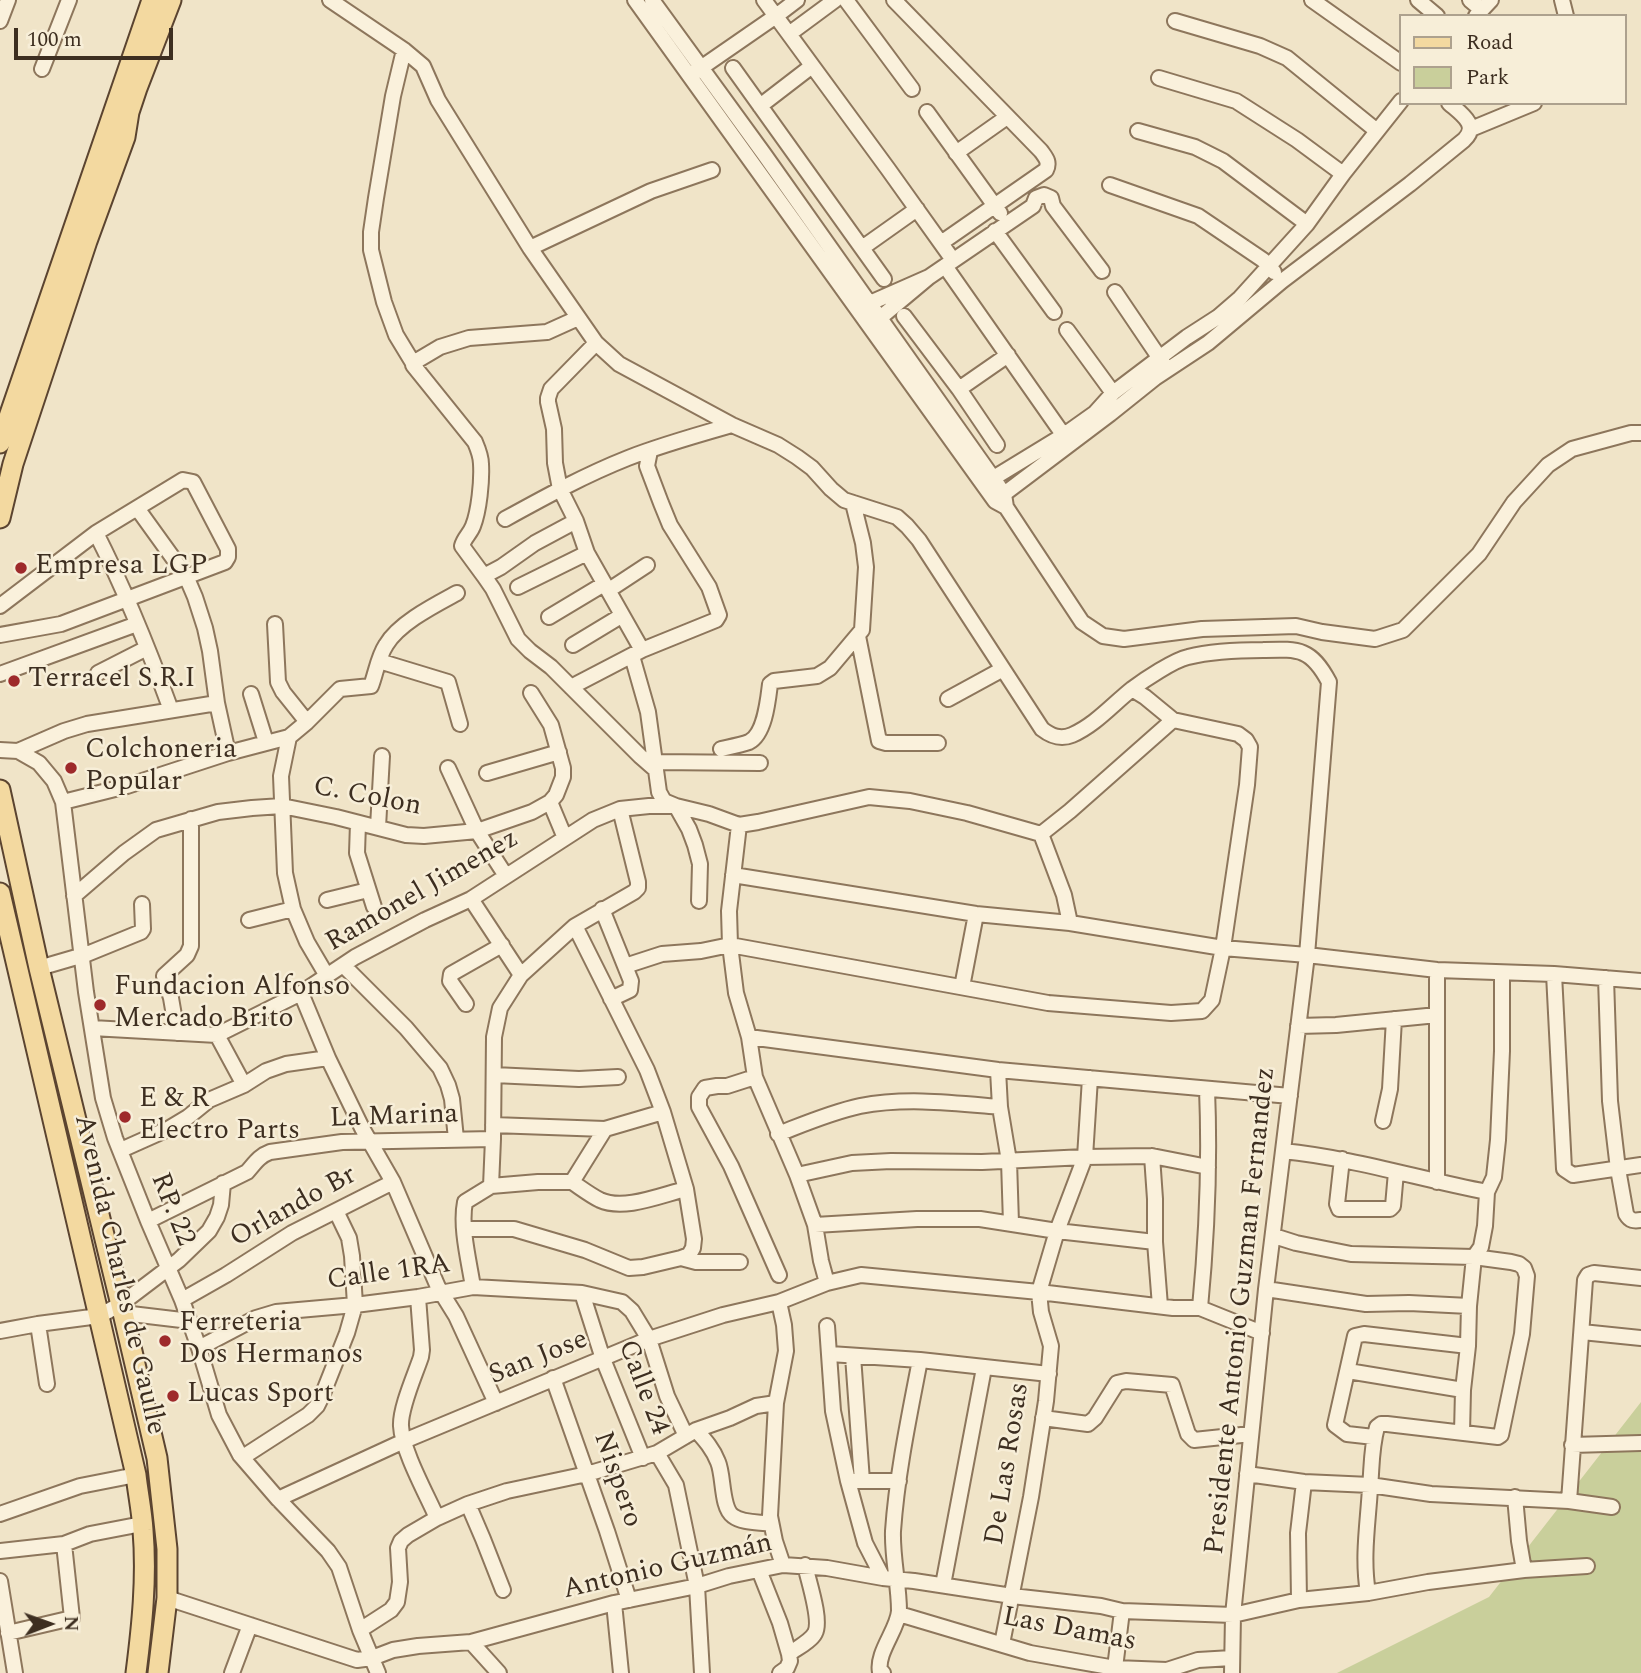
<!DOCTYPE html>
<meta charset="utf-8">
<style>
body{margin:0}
#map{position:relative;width:1641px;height:1673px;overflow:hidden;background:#f0e4c8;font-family:Spectral,serif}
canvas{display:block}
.legend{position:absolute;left:1399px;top:14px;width:228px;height:91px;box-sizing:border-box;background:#f7eed8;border:2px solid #ada18e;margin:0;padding:9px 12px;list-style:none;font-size:21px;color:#3d2e20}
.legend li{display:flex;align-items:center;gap:14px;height:35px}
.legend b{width:35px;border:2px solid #ada18e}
.north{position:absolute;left:14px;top:1589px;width:70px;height:70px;-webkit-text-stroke:5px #f7eed8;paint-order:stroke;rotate:89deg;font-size:19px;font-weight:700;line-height:28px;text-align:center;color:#3d2e20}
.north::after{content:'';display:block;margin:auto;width:24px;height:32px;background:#3d2e20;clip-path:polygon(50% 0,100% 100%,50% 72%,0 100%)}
.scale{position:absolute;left:14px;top:28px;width:159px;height:32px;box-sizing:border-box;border:4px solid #3d2e20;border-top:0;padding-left:9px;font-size:21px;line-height:24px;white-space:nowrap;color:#3d2e20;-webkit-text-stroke:5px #f7eed8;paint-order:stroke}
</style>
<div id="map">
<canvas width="1641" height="1673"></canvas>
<ul class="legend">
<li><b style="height:9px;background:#f3d9a0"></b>Road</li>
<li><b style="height:19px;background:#c9cf9b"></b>Park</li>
</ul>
<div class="north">N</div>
<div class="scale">100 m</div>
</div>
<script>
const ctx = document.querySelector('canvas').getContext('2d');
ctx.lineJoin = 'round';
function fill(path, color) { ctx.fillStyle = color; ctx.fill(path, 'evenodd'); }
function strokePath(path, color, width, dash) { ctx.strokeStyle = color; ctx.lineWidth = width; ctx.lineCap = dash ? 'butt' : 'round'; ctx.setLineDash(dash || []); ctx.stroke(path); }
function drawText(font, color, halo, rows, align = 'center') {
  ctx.font = font + ' Spectral,serif'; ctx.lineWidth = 5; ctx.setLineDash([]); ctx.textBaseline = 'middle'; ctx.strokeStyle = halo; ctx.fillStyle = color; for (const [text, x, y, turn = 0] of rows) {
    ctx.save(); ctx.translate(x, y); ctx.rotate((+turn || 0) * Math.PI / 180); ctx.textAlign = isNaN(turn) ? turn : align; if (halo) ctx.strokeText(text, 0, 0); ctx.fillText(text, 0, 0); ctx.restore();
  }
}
fill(new Path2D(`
 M 1641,1402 L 1641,1673 L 1337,1673 L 1489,1597 Z`), '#c9cf9b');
const minor = new Path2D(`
 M 330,0 L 404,50 L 423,66 L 438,100 L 530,248 L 596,343 L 619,364 L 732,425 L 778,445 L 797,457 L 812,468 L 831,489 L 844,500 L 897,517 L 907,526 L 919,540 L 1042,729 C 1051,736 1060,740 1072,735 C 1095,725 1112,705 1132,689 C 1144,680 1174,660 1188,657 C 1212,651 1238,650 1263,650 C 1299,649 1311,648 1329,682 L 1307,955 L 1266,1289 L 1233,1615 L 1232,1673
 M 635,0 L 995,501 L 1006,507 L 1004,494 L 993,478 L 764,154 L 652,0
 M 764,0 L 888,169 L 953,260
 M 846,0 L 912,89
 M 894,0 L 1041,151 C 1046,158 1050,162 1046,170 L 941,243
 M 1312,0 L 1401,63
 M 1418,0 L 1437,16
 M 1470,0 L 1482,10
 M 1562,0 L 1566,16
 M 1476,16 L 1491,0
 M 0,21 L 8,0
 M 1175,21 L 1260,46 L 1287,58 L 1377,131
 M 789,34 L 835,0
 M 404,50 L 393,96 L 376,198 L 371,232 L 371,250 L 384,302 L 396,335 L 413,363
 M 733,68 L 884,279
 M 42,69 L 69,0
 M 695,72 L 776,16 L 797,0
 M 1159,78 L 1236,101 L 1297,140 L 1343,174
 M 760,106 L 812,66
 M 927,112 L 1000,213
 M 1471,129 L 1534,103
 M 1138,131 L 1195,147 L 1223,161 L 1307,224
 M 956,153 L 1007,117
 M 1110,185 L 1198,216 L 1263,260 L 1274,272
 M 995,231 L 1054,312
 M 530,248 L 651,191 L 712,170
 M 862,248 L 917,209
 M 945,266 L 1069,443
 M 929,277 L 1033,206 L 1036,198 L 1044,195 L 1051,198 L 1053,206 L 1102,271
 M 1115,292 L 1163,363
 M 863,307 L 870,303 L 929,277 L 874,323
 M 904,316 L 959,389 L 997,445
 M 1067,330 L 1113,393
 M 596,343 L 551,389 L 548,398 L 548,402 L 554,429 L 555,463 L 560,489 L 576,521 L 587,553 L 642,650
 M 959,389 L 1008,355
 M 987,482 L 1064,435 L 1095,413 L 1113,393 L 1187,337 L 1218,317 L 1240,298 L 1307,224 L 1343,174 L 1401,101
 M 996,500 L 1110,414 L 1155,378 L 1208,343 L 1282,281 L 1410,184 L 1464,140 C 1480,125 1460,113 1449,103
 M 1006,507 L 1082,622 L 1103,636 L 1124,639 L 1202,629 L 1296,626 L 1322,632 L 1375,639 L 1403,630 L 1479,554 L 1514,502 L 1548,465 L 1572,449 L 1631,433 L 1641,433
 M 137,508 L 186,576 L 195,597 L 205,628 L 210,651 L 217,703 L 228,753
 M 505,519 C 545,497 585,475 628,458 C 661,445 697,435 732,425
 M 576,521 L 535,543 L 501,567 L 484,576 L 462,546 C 464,538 470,534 473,526 C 479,511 482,481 481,464 C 481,456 478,449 475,442 L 413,365 L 413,363 L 440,347 L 469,338 L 547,332 L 578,318
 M 96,533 C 125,590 149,650 171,710
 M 484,576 L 493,589 L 518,639 L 530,651 L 551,667 L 640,756 L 656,770
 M 518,587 L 587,553
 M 609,590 L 647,565
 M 0,606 L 96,533 L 183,480 L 193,482 L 228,549 L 228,557 L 225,562 L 61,624 L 0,635
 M 549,617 L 604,584
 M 275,624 L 278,682 L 283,692 L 307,722
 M 858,636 L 879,741 L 886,743 L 938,743
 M 573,645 L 621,616
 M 632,656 L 648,712 L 659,792 L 664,801 L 676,806 L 689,829 L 695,845 L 700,864 L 699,901
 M 379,661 L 448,682 L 460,724
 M 98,673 L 147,648
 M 0,674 L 137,624
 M 571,687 L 642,650 L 716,620 L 719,615 L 709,587 L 670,525 L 661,503 L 647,466 L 650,451
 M 251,694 L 266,742
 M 948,699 L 1003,669
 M 289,737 L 281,776 L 285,873 L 293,909 L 307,942 L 327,976
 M 721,749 C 730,747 741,745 749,742 C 765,734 768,700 770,684 L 774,681 L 817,676 L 830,668 L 862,630 L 866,567 L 863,543 L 853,503
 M 0,750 L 18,751 L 39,763 L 54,781 L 63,802 L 86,992 L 103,1098 L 115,1138 L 148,1221 L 182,1300 L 199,1348 L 219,1415 L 240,1455 L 278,1499 L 328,1551 L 339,1567 L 360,1630 L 378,1673
 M 18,751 L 64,731 L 87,724 L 217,703
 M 656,762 L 760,763
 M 448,768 L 477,831 L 506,876
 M 487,773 L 559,752
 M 63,802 L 127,786 L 228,753 L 289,737 L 307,722 L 340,689 L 371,686 C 376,673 378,657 386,645 C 399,623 435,605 457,593
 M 550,802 L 565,838
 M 358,823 L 357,853 L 374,907
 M 739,825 L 729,911 L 730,945 L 736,993 L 749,1037 L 755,1077 L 797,1175 L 815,1225 L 821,1261 L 827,1283
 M 378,827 L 382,756
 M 1041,834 L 1070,811 L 1173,720 L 1145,697 L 1132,689
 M 1041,834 L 1064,895 L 1070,923
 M 733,875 L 976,914 L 1070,923 L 1223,948 L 1307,955 L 1437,970 L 1554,974 L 1641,981
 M 74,896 L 124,853 L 156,830 L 218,812 L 252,808 L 282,806 L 336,817 L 406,835 L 424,836 L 477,831 L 532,812 L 550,802 L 556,795 L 563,777 L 563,768 L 551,725 L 531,693
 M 471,899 L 521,975
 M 327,900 L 368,890
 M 602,909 L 631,981 L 630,990 L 611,999
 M 249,920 L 293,909
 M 343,965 L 406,1028 L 440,1068 L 448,1085 L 452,1099 L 456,1139
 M 625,966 L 662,954 L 701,951 L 730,945 L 1048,1003 L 1171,1013 L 1202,1011 L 1212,1000 L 1223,948 L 1247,785 L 1250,747 L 1246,740 L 1238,734 L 1173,720
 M 39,968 L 87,954 L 141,932 L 143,929 L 142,904
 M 1554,974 L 1564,1169 L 1573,1175 L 1641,1165
 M 1606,978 L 1610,1101 L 1618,1169 L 1626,1214 C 1630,1221 1634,1221 1641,1220
 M 962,987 L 976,914
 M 301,993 L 328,1058 L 362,1128 L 393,1182 L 438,1287 L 456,1316 L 496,1403
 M 466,1004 L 450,981 L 451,974 L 502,945
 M 1298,1026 L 1336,1025 L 1437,1015
 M 92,1028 L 217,1035 L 301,993 L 355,957 L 425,920 L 471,899 L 593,820 L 620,809 L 649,806 L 676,806 L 709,814 L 739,825 L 758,822 L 869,797 L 910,801 L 967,813 L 1041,834
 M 177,1033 L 171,998 L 164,976 L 187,955 L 191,946 L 191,819
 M 217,1035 L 244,1085
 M 749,1037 L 998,1070 L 1290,1096
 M 998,1070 L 1000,1107 L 1009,1161 L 1011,1223
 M 494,1075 L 579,1079 L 618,1077
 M 755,1077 L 727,1086 L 717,1086 L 705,1088 L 699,1097 L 699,1107 L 731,1166 L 779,1275
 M 1383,1121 L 1390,1089 L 1394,1019
 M 493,1125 L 605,1129 L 663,1112
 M 778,1134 C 804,1124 832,1112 860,1106 C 906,1097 954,1103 1000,1107
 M 121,1150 L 168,1129 L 188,1117 L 209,1100 L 244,1085 L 266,1071 L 286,1064 L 328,1058
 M 1283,1151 C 1353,1158 1419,1179 1487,1192
 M 1152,1156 L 1155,1199 L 1155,1242 L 1160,1306
 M 1342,1159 L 1337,1204 L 1339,1209 L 1390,1209 L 1393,1206 L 1396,1172
 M 797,1175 L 852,1163 L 891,1161 L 982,1162 L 1085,1157 L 1152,1156 L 1208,1167
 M 572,1182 C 581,1188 590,1195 600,1200 C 624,1211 661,1195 686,1189
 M 1437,1182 L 1437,970
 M 491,1186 L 493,1139 L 494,1037 L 500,1008 L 521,975 L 575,926 L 634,892 L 638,888 L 638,882 L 620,809
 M 148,1221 L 247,1172 C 255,1163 259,1156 270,1152 L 342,1142 L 493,1139
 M 815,1225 L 917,1219 L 980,1219 L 1057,1231 L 1155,1242
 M 465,1229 L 514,1229 L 585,1250 L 629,1268 L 643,1267 L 681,1258 L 689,1255 L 693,1248 L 694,1239 L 686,1189 L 663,1112 L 647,1070 L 575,926
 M 1274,1236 L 1296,1243 L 1351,1254 L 1474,1257 L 1511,1262 L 1519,1264 L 1524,1268 L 1527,1276 L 1522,1334 L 1501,1435 L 1498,1437 L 1387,1424 L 1381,1424 L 1377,1427 C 1371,1449 1372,1466 1370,1488 C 1368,1523 1362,1557 1368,1593
 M 681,1258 L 696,1262 L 740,1262
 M 473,1287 C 469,1261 460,1227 465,1202 L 491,1186 L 538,1182 L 572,1182 L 605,1129
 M 1266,1289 L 1366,1304 L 1409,1303 L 1469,1306
 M 582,1293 L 622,1302 L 632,1311 L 649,1339 L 667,1396 L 686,1436
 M 418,1297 L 422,1350 L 421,1357 C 415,1375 400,1408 401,1426 C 402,1450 427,1495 437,1518
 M 182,1300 L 226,1275 L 292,1233 L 393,1182
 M 779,1302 L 784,1325 L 786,1351 L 776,1403 L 770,1516 L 775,1541 L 783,1565
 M 1200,1308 C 1207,1235 1210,1162 1207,1089
 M 123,1313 L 190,1321
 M 38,1324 L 47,1384
 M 827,1326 L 833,1411 L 848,1481 L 865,1543 L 883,1578
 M 0,1331 L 38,1324 L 99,1316 L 121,1304 L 179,1260 L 209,1231 L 217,1217 L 221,1205 L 223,1183
 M 1582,1332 L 1641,1338
 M 199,1348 L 256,1318 L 276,1312 L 355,1305 L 418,1297 L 473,1287 L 582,1293 L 603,1359 L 643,1458
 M 830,1354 L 920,1360 L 1049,1374
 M 853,1356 L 862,1481
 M 1348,1371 L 1463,1390
 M 553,1378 L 607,1531 L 629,1600
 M 1043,1418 L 1088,1424 L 1095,1418 L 1117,1383 L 1126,1381 L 1172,1385 L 1188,1434 L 1194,1440 L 1251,1434
 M 696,1430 C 705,1440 713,1449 718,1462 C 724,1476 721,1508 733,1516 C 742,1523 760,1522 771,1524
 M 1462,1433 L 1463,1390 L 1468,1346 L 1469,1306 L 1474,1257 L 1481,1247 L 1485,1226 L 1487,1192 L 1494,1177 L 1498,1140 L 1502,1051 L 1502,973
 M 1374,1437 L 1347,1434 L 1335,1425 L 1355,1336 L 1364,1334 L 1468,1346
 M 1572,1445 L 1641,1443
 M 657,1453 L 696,1430 L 730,1418 L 756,1406 L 776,1403
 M 243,1457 L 308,1415 L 317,1406 L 322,1396 L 347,1333 L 355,1305 L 352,1256 L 349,1238 L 336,1211
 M 1247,1474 L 1304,1482 L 1370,1485 L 1431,1494 L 1569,1501 L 1612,1507
 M 853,1481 L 899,1481
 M 1515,1497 L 1519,1541 L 1524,1570
 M 278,1499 L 404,1441 L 649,1339 L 723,1315 L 779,1302 L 827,1283 L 861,1275 L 1039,1292 L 1173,1308 L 1200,1308 L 1262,1333
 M 1569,1501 L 1585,1280 L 1588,1275 L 1594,1273 L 1641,1278
 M 468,1504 L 483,1539 L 503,1590
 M 0,1514 L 80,1486 L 136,1475
 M 0,1551 L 64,1544 L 90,1534 L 142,1524
 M 759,1570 L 780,1623 L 789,1654 L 790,1661 L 787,1668 L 780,1673
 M 0,1581 L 15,1673
 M 943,1585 L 984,1368
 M 167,1598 L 357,1660 L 372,1658 L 393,1650 L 418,1646 L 471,1642 L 614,1603 L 697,1586 L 729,1576 L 783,1565 L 827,1568 L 883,1578 L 914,1581 L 1012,1596 L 1101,1606 L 1122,1611 L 1233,1615 L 1299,1600 L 1368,1593 L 1428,1582 L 1524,1570 L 1587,1566
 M 1299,1600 L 1298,1533 L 1304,1482
 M 614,1603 L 621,1673
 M 899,1614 L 1030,1653 L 1115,1668 L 1167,1670 L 1198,1660 L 1232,1658
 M 360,1630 L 391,1610 L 397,1602 L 400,1582 L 398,1548 L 401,1541 L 408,1535 L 437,1518 L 468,1504 L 507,1491 L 587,1474 L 657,1453 L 676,1485 L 697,1586 L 702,1673
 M 8,1633 L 72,1618 L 64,1544
 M 471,1642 L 499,1673
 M 1002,1644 L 1031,1497 L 1046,1401 L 1051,1346 L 1041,1312 L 1039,1292 L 1057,1231 L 1085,1157 L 1090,1078
 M 789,1654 C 797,1648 811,1641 815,1633 C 822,1620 808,1580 805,1565
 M 1115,1668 L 1122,1611
 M 232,1673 L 250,1625
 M 883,1673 L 880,1672 C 876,1653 898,1629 899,1611 C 899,1584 892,1558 893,1531 C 897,1474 909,1417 920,1360`);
const major = new Path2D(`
 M 0,443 L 152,0
 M 0,518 L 13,464 L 87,241 L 125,137 L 129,112 L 137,88 L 171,0
 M 0,790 L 39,968 L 123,1313 L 157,1458 L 167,1549 L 167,1598 L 158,1673
 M 0,893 L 136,1475 C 138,1493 142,1512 143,1530 C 147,1578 142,1626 136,1673`);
strokePath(minor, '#8d765c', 18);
strokePath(major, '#5b4430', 23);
strokePath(minor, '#faf1dc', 14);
strokePath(major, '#f3d9a0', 19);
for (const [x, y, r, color] of [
 [21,568,7,"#9e2a2b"],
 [14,681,7,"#9e2a2b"],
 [71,768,7,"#9e2a2b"],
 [100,1005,7,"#9e2a2b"],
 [125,1117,7,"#9e2a2b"],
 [165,1341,7,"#9e2a2b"],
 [173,1396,7,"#9e2a2b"]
]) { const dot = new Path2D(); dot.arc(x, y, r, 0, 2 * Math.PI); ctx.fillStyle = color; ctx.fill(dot); strokePath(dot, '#f7eed8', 2.5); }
drawText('28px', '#3d2e20', '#f7eed8', [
 ["Empresa LGP",35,568],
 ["Terracel S.R.I",28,681],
 ["Colchoneria",85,752],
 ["Popular",85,784],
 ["Fundacion Alfonso",114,989],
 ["Mercado Brito",114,1021],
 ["E & R",139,1101],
 ["Electro Parts",139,1133],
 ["Ferreteria",179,1325],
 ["Dos Hermanos",179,1357],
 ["Lucas Sport",187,1396]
], 'left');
drawText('28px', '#3d2e20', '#f7eed8', [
 ["C. Colon",367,798,11],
 ["Ramonel Jimenez",423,892,-30],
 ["La Marina",394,1118,-2],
 ["Orlando Br",294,1208,-29],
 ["RP. 22",171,1210,68],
 ["Calle 1RA",389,1274,-8],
 ["Avenida Charles de Gaulle",118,1275,77],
 ["Presidente Antonio Guzman Fernandez",1242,1311,-84],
 ["San Jose",539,1359,-22],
 ["Calle 24",642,1388,69],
 ["De Las Rosas",1009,1464,-81],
 ["Nispero",616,1480,71],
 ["Antonio Guzmán",668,1568,-13],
 ["Las Damas",1069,1631,11]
]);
</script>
